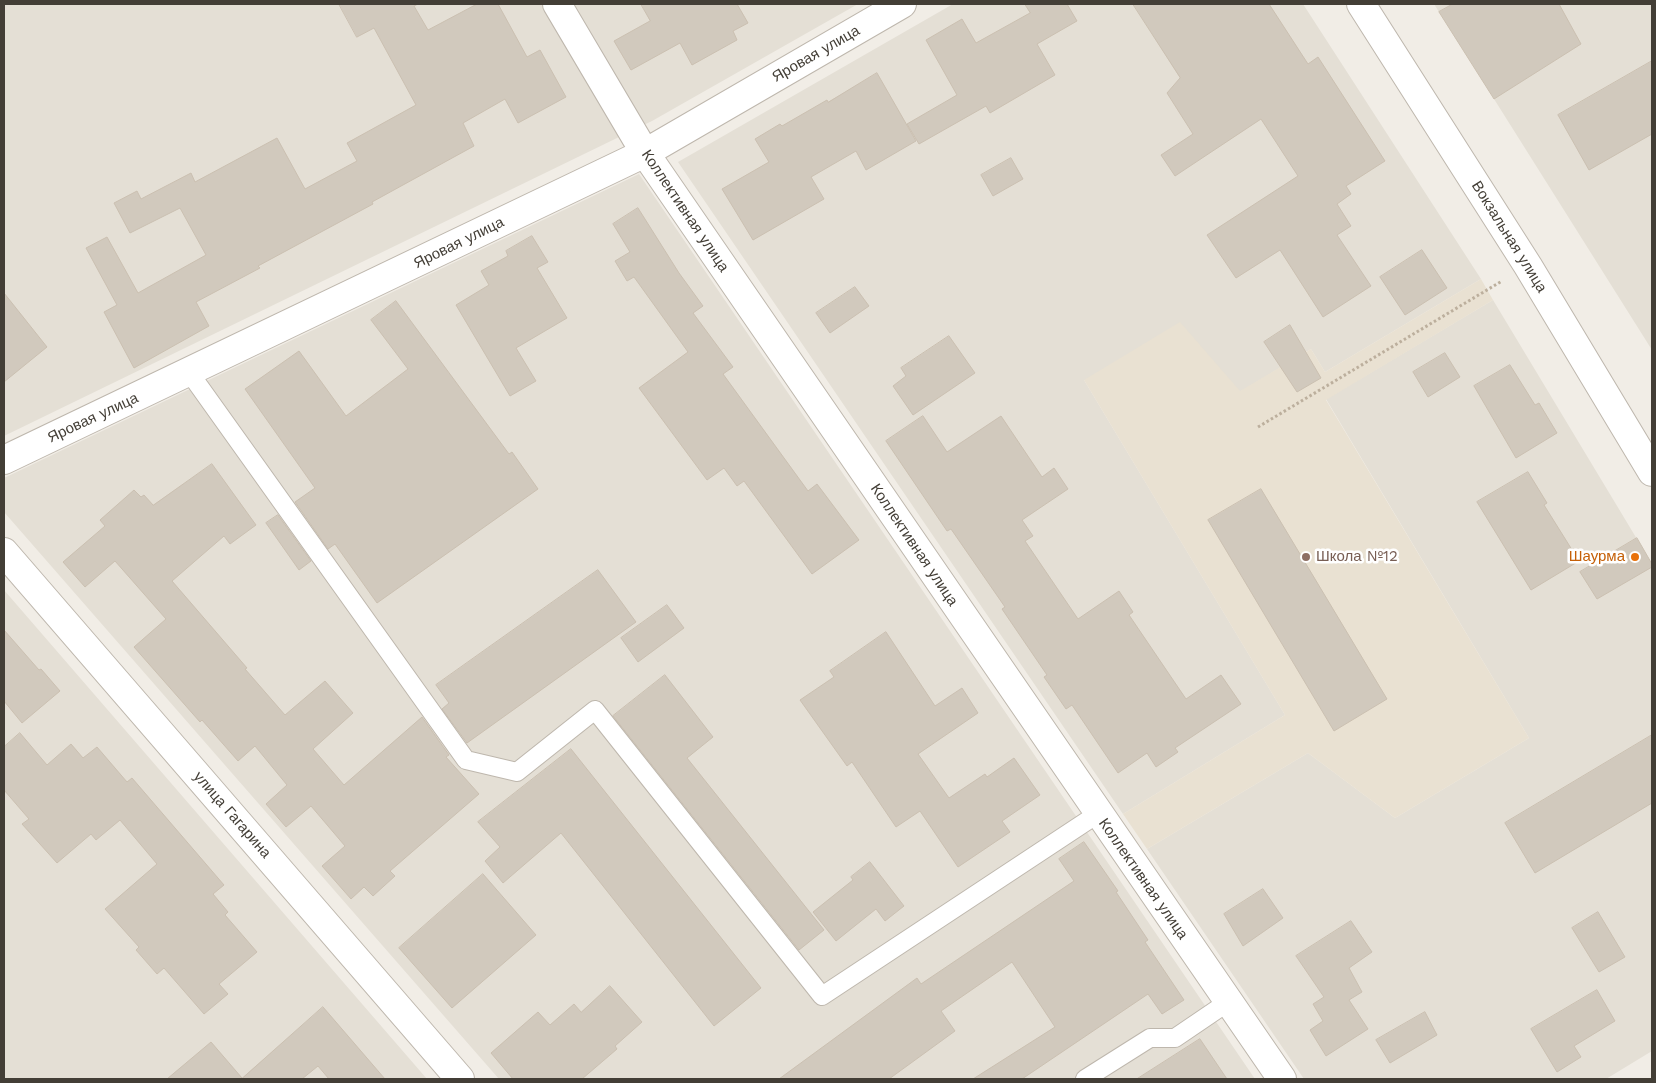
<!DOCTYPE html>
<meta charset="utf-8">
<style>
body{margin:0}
#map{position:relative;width:1656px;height:1083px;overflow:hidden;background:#f1ede6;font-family:"Work Sans",sans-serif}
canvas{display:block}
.frame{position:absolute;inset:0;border:5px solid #433e36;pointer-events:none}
</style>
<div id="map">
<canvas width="1656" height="1083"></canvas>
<div class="frame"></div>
</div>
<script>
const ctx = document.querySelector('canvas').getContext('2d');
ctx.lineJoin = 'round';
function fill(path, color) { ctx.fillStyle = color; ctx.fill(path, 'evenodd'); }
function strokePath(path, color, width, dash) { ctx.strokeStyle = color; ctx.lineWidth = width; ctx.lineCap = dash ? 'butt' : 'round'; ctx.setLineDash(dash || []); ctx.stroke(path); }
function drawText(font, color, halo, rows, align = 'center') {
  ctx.font = font + ' "Work Sans",sans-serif'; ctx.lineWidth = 5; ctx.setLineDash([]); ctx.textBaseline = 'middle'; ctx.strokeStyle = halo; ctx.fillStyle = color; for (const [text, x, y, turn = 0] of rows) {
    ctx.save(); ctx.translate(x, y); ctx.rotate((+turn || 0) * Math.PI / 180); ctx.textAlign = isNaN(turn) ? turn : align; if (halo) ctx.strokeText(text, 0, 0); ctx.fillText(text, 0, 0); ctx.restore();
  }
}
fill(new Path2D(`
 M 4,4 L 858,4 L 652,121 L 4,436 Z
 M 953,4 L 1303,4 L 1481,279 L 1325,372 L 1311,349 L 1240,392 L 1084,380 L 1285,715 L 1123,814 L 678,162 Z
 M 1434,4 L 1652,4 L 1652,350 L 1494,99 Z
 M 639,174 L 1255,1079 L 499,1079 L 4,512 L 4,478 Z
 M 1493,300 L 1652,564 L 1652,1051 L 1606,1079 L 1304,1079 L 1147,849 L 1308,753 L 1395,818 L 1529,738 L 1326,399 Z
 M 4,590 L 427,1079 L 4,1079 Z`), '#e4dfd5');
fill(new Path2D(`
 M 1481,279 L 1493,300 L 1326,400 L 1529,738 L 1395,818 L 1308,753 L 1147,849 L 1123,814 L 1285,715 L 1084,380 L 1180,322 L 1240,391 L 1311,349 L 1325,372 Z`), '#e9e1d2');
const building = new Path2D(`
 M 339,4 L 418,4 L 414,6 L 428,30 L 477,4 L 498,4 L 527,57 L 540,50 L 566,97 L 518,123 L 505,99 L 463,123 L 474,146 L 372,202 L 373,204 L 258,266 L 260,268 L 196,302 L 209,326 L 134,368 L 104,312 L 117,305 L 86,248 L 107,237 L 138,293 L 206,255 L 180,208 L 130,233 L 114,203 L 137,191 L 141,199 L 191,173 L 195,182 L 277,138 L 305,189 L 357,161 L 347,143 L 416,105 L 374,28 L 357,37 Z
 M 641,4 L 737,4 L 748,23 L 733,31 L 737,40 L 692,65 L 680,43 L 631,70 L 614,41 L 650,21 Z
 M 1025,4 L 1067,4 L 1077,21 L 1037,44 L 1055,75 L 990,113 L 986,106 L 919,144 L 907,124 L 957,95 L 926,40 L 962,19 L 976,43 L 1030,13 Z
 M 1133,4 L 1269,4 L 1308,64 L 1318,57 L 1385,161 L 1346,186 L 1351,194 L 1337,204 L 1351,226 L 1337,235 L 1371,286 L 1323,317 L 1280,250 L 1236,278 L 1207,235 L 1298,176 L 1261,119 L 1175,176 L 1161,155 L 1193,134 L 1167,93 L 1180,78 Z
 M 1453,4 L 1559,4 L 1581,44 L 1494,99 L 1439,12 Z
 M 1652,61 L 1652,134 L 1589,170 L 1558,115 Z
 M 877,73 L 916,141 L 866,170 L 856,151 L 811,177 L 824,199 L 753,240 L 722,189 L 769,162 L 755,139 L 780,124 L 782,126 L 827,100 L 828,102 Z
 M 1011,158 L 1023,179 L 993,196 L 981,175 Z
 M 638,208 L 679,273 L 703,306 L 693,313 L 733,367 L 723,374 L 808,491 L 817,484 L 859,540 L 812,574 L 744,481 L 737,486 L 724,468 L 707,480 L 639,388 L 688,352 L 634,277 L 627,281 L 615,261 L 630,252 L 613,224 Z
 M 532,236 L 548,262 L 537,268 L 567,318 L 516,348 L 536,381 L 510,396 L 456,305 L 489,285 L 481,271 L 508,256 L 506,251 Z
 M 1422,250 L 1447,288 L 1405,315 L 1380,277 Z
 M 855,287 L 869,306 L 830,333 L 816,313 Z
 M 4,293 L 47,347 L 4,382 Z
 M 396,301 L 509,454 L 512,452 L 538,489 L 377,603 L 335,544 L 328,549 L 295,502 L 315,488 L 245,389 L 299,351 L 346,416 L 408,369 L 371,320 Z
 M 1290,325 L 1321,378 L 1297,392 L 1264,342 Z
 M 949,336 L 975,373 L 913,415 L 893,386 L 906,376 L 901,368 Z
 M 1445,353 L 1460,377 L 1428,397 L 1413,372 Z
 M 1510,365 L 1535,405 L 1539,403 L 1557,433 L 1516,458 L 1474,386 Z
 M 923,416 L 947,452 L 1001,416 L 1042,477 L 1054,468 L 1068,489 L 1022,520 L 1033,536 L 1025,541 L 1078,619 L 1119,591 L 1133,612 L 1129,615 L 1186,699 L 1221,675 L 1241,704 L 1175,748 L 1178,752 L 1156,767 L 1147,753 L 1118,773 L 1072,705 L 1066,709 L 1044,677 L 1047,675 L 1002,609 L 1005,607 L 951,529 L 947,531 L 886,441 Z
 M 212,464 L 256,525 L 230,544 L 224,536 L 172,581 L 247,668 L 245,669 L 285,715 L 325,681 L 353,713 L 313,749 L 344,785 L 422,717 L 449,755 L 446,757 L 479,794 L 390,871 L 395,876 L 373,896 L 364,887 L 351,899 L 322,866 L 345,846 L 311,806 L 286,827 L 266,804 L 287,785 L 255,746 L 238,761 L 202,720 L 200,722 L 134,647 L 166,619 L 115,561 L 85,587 L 63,562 L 105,526 L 100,520 L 134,490 L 141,497 L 144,495 L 153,505 Z
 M 1528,472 L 1547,503 L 1544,505 L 1579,561 L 1531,590 L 1477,502 Z
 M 1261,489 L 1387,699 L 1334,731 L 1208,520 Z
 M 278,515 L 311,561 L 299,570 L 266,523 Z
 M 1637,538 L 1652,564 L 1652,567 L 1597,599 L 1580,572 Z
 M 598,570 L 636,622 L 467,743 L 442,709 L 449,703 L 436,685 Z
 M 667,605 L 684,628 L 638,662 L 621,638 Z
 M 4,630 L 39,670 L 41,669 L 60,691 L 22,723 L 4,701 Z
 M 886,632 L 935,706 L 962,688 L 978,713 L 918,754 L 949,798 L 985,774 L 987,777 L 1014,758 L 1040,795 L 1002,821 L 1010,832 L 958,867 L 920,811 L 896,827 L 852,762 L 847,766 L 800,700 L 834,677 L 830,671 Z
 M 665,675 L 713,737 L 687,758 L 824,930 L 799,950 L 613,716 Z
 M 20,733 L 47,765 L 71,744 L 83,758 L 97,747 L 127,782 L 132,778 L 224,885 L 213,894 L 228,912 L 225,915 L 257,952 L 219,984 L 228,994 L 204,1014 L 164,968 L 157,974 L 136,950 L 139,947 L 105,909 L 157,864 L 120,820 L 96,840 L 91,834 L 57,863 L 22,824 L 29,819 L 4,790 L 4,747 Z
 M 1652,735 L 1652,803 L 1535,873 L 1505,823 Z
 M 571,749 L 761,988 L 714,1026 L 561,833 L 503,883 L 485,861 L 500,847 L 478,822 Z
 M 1084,842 L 1118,891 L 1116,892 L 1148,940 L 1145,942 L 1184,1000 L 1162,1014 L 1148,994 L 1022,1079 L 973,1079 L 1055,1027 L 1012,962 L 941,1011 L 955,1031 L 889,1079 L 779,1079 L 917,978 L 921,984 L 1074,881 L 1059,859 Z
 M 870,862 L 904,906 L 885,921 L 876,909 L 836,941 L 813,912 L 853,880 L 851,877 Z
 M 483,874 L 536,935 L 452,1008 L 399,948 Z
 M 1263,889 L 1283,918 L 1243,946 L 1224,914 Z
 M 1598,912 L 1625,957 L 1599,972 L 1572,928 Z
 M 1351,921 L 1372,952 L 1349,968 L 1362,992 L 1349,1000 L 1368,1029 L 1326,1056 L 1310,1030 L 1323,1021 L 1313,1004 L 1324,997 L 1296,956 Z
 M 610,986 L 642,1022 L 615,1046 L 617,1049 L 582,1079 L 513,1079 L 491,1053 L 538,1012 L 550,1025 L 574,1004 L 581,1012 Z
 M 1597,990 L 1615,1021 L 1574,1046 L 1581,1057 L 1557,1072 L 1531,1029 Z
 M 323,1007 L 385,1079 L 329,1079 L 318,1066 L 302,1079 L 167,1079 L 211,1042 L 242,1078 Z
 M 1425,1012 L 1437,1035 L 1390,1063 L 1376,1040 Z
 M 1200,1039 L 1227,1079 L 1137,1079 Z`);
fill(building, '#d1c9bd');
strokePath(building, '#cbc0b1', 1);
const service = new Path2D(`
 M 189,372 L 466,760 L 517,772 L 595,710 L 822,996 L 1099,813
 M 1085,1079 L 1150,1038 L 1175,1038 L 1228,1002`);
const minor = new Path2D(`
 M 557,4 L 645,153 L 1282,1079
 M 1361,4 L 1528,266 L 1652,472
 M 4,460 L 645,153 L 902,4
 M 4,552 L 460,1079`);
strokePath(service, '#beb7ad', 20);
strokePath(minor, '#beb7ad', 30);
strokePath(new Path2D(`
 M 1258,427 L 1502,281`), '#bcaf9d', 3, [2.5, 2.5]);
strokePath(service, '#fff', 18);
strokePath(minor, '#fff', 28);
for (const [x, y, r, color] of [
 [1306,557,5,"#8d6e63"],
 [1635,557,5,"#e8710a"]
]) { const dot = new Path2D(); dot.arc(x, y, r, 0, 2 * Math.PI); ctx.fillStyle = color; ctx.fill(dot); strokePath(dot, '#fff', 2); }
drawText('15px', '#433e36', '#fff', [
 ["Яровая улица",816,54,-30],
 ["Коллективная улица",685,211,56],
 ["Вокзальная улица",1509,237,58],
 ["Яровая улица",459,243,-26],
 ["Яровая улица",93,418,-25],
 ["Коллективная улица",914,545,56],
 ["улица Гагарина",232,815,49],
 ["Коллективная улица",1143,879,55]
]);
drawText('15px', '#785e54', '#fff', [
 ["Школа №12",1316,557]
], 'left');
drawText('15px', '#c56008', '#fff', [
 ["Шаурма",1625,557]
], 'right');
</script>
